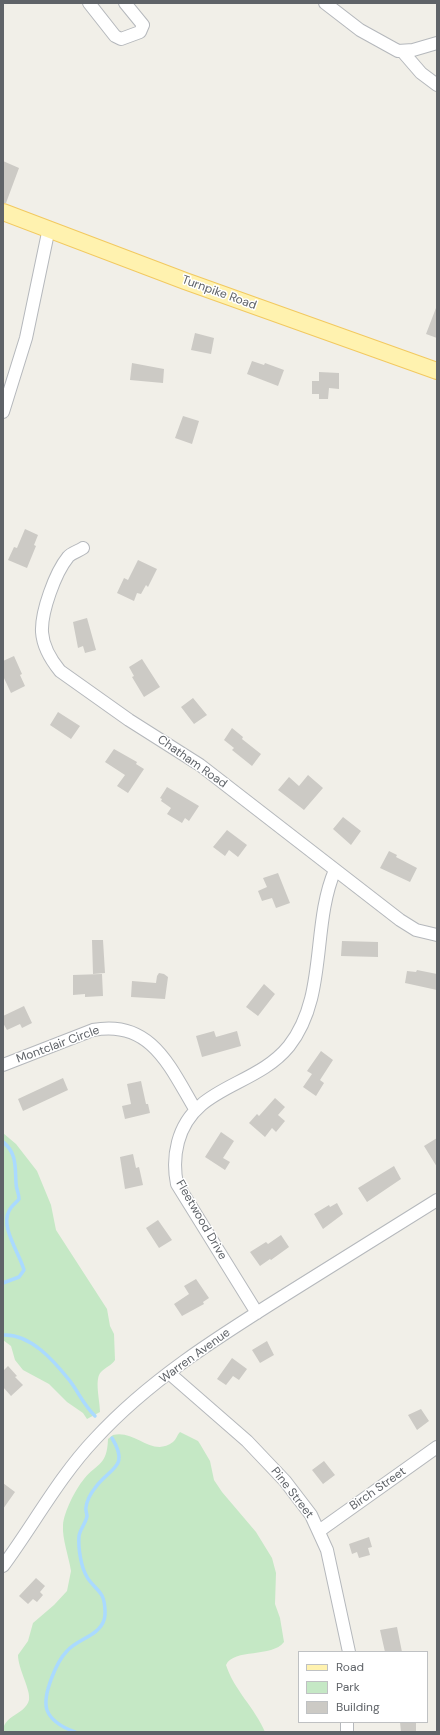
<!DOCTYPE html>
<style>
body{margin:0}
#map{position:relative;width:440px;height:1735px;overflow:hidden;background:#f1efe8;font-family:"DM Sans",sans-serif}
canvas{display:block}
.frame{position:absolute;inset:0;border:4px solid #5f6368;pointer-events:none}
.legend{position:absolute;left:298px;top:1651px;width:130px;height:72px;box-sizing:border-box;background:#fff;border:1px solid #bfc1c3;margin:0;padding:5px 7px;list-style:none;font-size:12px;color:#5f6368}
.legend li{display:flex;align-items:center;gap:8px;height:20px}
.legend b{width:20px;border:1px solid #bfc1c3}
</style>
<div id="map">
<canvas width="440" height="1735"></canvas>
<div class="frame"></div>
<ul class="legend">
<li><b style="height:5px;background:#fff2af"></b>Road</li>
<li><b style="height:11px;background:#c5e8c5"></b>Park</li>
<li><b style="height:11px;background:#cccac5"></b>Building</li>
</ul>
</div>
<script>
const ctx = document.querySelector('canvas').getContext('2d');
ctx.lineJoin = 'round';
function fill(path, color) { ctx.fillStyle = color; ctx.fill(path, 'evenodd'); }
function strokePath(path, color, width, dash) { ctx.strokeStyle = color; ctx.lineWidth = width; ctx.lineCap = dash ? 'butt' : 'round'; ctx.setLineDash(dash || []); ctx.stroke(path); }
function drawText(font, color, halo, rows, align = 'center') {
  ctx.font = font + ' "DM Sans",sans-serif'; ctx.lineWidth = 3; ctx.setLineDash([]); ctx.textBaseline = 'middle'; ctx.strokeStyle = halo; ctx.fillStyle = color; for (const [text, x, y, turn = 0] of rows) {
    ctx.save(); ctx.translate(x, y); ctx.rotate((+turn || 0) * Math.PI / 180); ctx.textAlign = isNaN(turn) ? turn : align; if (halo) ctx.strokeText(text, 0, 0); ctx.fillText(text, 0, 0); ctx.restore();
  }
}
fill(new Path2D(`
 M 3,1133 L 16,1144 L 37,1171 L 51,1205 L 56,1230 L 107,1309 L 110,1326 L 114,1334 L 115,1360 C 112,1365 106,1367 101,1372 C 94,1379 100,1401 100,1412 L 87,1419 L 83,1413 L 67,1402 L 49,1384 L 23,1370 L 15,1360 L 11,1346 L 3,1340 Z
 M 180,1432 L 198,1441 L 200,1444 L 210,1461 L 214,1480 L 222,1492 L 256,1532 L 272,1558 L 276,1573 L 275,1604 L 280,1618 L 284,1642 C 272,1658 234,1648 226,1665 C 234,1690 255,1708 265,1732 L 3,1732 C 3,1715 25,1715 29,1700 C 31,1690 18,1669 18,1655 L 28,1641 L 33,1623 L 54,1605 L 67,1591 L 71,1571 C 69,1557 62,1539 63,1525 C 64,1512 75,1490 84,1479 C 98,1462 107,1466 108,1439 L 113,1435 C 135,1429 152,1458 173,1442 C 176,1440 177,1435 180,1432 Z`), '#c5e8c5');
strokePath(new Path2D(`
 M 3,1142 C 17,1153 15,1167 16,1183 C 16,1189 19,1193 19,1199 C 16,1203 11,1206 9,1211 C 0,1227 20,1254 24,1270 L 19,1277 L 3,1283
 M 3,1335 C 30,1333 54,1361 70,1381 C 79,1393 83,1404 95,1416
 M 75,1732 C 64,1728 51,1721 47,1710 C 42,1695 57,1661 67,1651 C 77,1639 99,1636 104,1620 C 106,1614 105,1599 101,1594 C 97,1588 91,1584 87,1577 C 81,1567 78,1548 79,1536 C 80,1529 86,1523 87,1516 C 87,1513 85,1510 86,1507 C 87,1501 91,1493 95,1488 C 110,1467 130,1468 112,1438`), '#aadaff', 3.5);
fill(new Path2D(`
 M 3,161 L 19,168 L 6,203 L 3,203 Z
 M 436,308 L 437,308 L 437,338 L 426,334 Z
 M 195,333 L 214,338 L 211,354 L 191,350 Z
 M 252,361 L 264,365 L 265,363 L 284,370 L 278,386 L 247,374 Z
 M 132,363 L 164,369 L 163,383 L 130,380 Z
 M 319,372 L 339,373 L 339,389 L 329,388 L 328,399 L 319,399 L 319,394 L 312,394 L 312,381 L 319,381 Z
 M 183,416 L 199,421 L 192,444 L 175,438 Z
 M 25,529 L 38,535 L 34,545 L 36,546 L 27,568 L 8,560 L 14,547 L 17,548 Z
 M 138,560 L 157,569 L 148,587 L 146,585 L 141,594 L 137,593 L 134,601 L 117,593 L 124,578 L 128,580 Z
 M 87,618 L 96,650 L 85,653 L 83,646 L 78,648 L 73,622 Z
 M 14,656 L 22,674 L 20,675 L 25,686 L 11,693 L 3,676 L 3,661 Z
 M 142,659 L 160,687 L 144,697 L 132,677 L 134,676 L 129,667 Z
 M 193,698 L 207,715 L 194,724 L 181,707 Z
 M 58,712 L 80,726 L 71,739 L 50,725 Z
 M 232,728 L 243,737 L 242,739 L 261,754 L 252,766 L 232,750 L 234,748 L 224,740 Z
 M 114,749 L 137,762 L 136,764 L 144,769 L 128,793 L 117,786 L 125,775 L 105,762 Z
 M 308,775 L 323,788 L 304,810 L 278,790 L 289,777 L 299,786 Z
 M 167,787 L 199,806 L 189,821 L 185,818 L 182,823 L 167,814 L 171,808 L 161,801 L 162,799 L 160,798 Z
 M 343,817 L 361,831 L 351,845 L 333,829 Z
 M 227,830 L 247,845 L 238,857 L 229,850 L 225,856 L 213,847 Z
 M 389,851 L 397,855 L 396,857 L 417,868 L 410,882 L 380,868 Z
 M 278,873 L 290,903 L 276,908 L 272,898 L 262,901 L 258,891 L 267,887 L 263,878 Z
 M 92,940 L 103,940 L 105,973 L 93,974 Z
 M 342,941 L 378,942 L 378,957 L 341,956 Z
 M 417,970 L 437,974 L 437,990 L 405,983 L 407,971 L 416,972 Z
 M 159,973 L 164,974 L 168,977 L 165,999 L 131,997 L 132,981 L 156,983 L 157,976 Z
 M 102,974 L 103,996 L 85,997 L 85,994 L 73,995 L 73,975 Z
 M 264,984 L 275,994 L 258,1016 L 246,1007 Z
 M 24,1006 L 32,1023 L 22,1028 L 20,1024 L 7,1030 L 3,1023 L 3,1016 Z
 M 214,1031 L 216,1037 L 237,1031 L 241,1046 L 202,1057 L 196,1036 Z
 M 321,1051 L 333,1060 L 320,1080 L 324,1083 L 316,1096 L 303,1087 L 312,1074 L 307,1071 Z
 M 63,1078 L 68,1090 L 23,1111 L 18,1099 Z
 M 141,1081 L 146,1104 L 148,1104 L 150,1113 L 125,1119 L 122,1106 L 131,1104 L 127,1084 Z
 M 275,1098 L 285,1107 L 278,1115 L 285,1121 L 276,1132 L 272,1128 L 265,1137 L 249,1123 L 257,1114 L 259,1116 Z
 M 221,1132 L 234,1141 L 223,1158 L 230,1162 L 225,1170 L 205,1157 Z
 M 437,1138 L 437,1167 L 424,1146 Z
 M 133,1154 L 136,1168 L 139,1167 L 143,1185 L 125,1189 L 120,1157 Z
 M 394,1166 L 401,1179 L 367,1202 L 358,1188 Z
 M 337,1203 L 343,1214 L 323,1229 L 314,1214 L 329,1205 L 330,1207 Z
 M 158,1220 L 172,1240 L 159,1248 L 146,1228 Z
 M 281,1235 L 289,1247 L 271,1260 L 270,1259 L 260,1266 L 250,1252 L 266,1242 L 268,1244 Z
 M 196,1279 L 209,1298 L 203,1302 L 204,1304 L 182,1316 L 174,1304 L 189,1294 L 184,1286 Z
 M 267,1341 L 274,1355 L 260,1363 L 252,1350 Z
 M 232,1358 L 247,1369 L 239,1380 L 233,1376 L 226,1385 L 217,1379 Z
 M 8,1366 L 17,1376 L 15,1377 L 23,1385 L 11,1396 L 3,1387 L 3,1371 Z
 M 421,1409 L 429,1421 L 417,1430 L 408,1415 Z
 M 324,1461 L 335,1475 L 323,1484 L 312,1470 Z
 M 3,1483 L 15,1492 L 3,1509 Z
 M 369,1537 L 372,1547 L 368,1548 L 370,1555 L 359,1558 L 357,1552 L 352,1554 L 349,1544 Z
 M 36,1578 L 45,1586 L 40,1592 L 43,1595 L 37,1602 L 33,1599 L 28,1604 L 19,1596 Z
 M 397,1627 L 402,1652 L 385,1652 L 380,1630 Z
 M 400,1722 L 416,1722 L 416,1732 L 401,1732 Z`), '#cccac5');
const minor = new Path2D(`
 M 89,3 L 115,36 L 121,39 L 140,32 L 143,25 L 125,3
 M 325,3 L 360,30 L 398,51 L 413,50 L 437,43
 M 402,51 L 421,73 L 437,85
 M 3,412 L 26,338 L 49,228
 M 83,548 C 79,551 71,553 68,557 C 55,573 41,612 42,632 C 43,647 51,660 60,671 L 129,720 L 200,765 L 400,920 L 416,930 L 437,935
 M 3,1065 L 93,1030 C 151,1019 170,1067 195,1109
 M 257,1313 L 177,1184 C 174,1169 174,1157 178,1142 C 193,1085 255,1088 289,1046 C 328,996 311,926 335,870
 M 169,1373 L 247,1441 L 285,1481 L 311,1515 L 327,1550 L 349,1652
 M 319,1531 L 437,1447
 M 3,1566 C 34,1524 59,1477 95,1439 C 149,1380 218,1337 285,1295 C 336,1263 386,1232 437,1200
 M 347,1732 L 347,1722`);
const major = new Path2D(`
 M 3,212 L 185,281 L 437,371`);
strokePath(minor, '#b5b8bc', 14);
strokePath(major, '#f2c960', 18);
strokePath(minor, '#fff', 12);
strokePath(major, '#fff2af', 16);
drawText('12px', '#5f6368', '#fff', [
 ["Turnpike Road",219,293,20],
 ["Chatham Road",192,762,35],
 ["Montclair Circle",58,1045,-20],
 ["Fleetwood Drive",201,1220,60],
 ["Warren Avenue",195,1356,-36],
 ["Birch Street",378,1489,-35],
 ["Pine Street",292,1493,52]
]);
</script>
